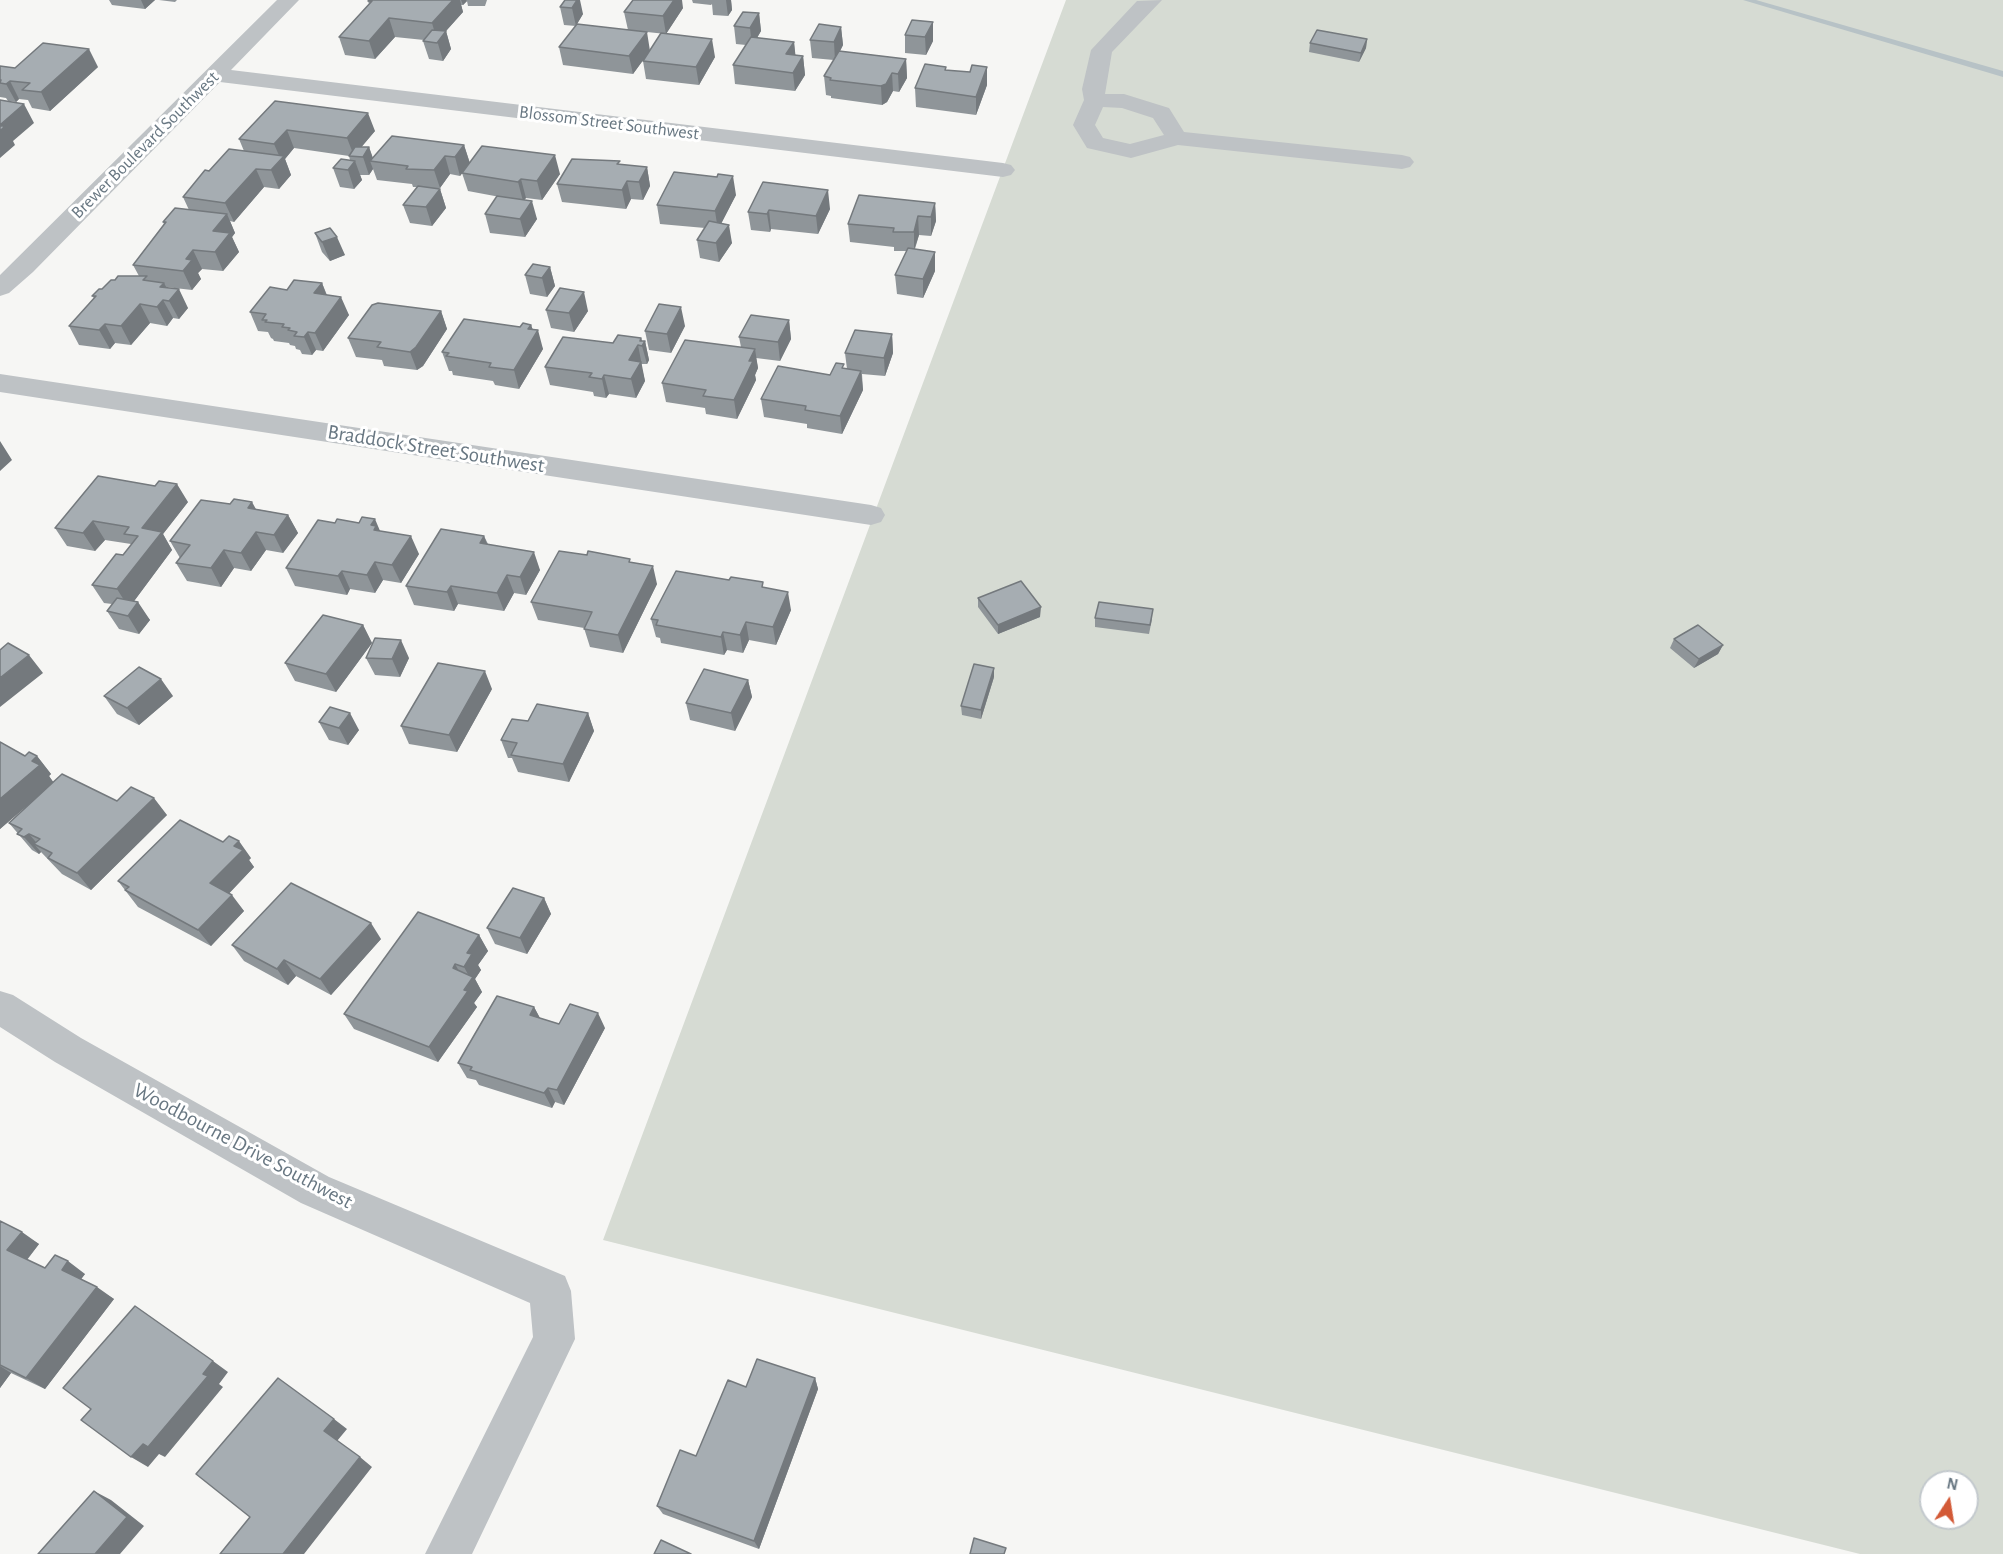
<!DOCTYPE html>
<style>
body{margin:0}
#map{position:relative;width:2003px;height:1554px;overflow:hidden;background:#f6f6f4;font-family:"Alegreya Sans",sans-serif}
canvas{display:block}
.north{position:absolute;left:1919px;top:1470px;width:60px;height:60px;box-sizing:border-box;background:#fff;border:2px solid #c3c9cd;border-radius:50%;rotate:12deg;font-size:16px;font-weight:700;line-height:24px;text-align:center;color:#687782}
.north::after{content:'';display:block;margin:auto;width:21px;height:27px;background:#d35a37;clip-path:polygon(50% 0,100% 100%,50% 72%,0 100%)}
</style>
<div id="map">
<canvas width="2003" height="1554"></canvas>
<div class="north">N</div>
</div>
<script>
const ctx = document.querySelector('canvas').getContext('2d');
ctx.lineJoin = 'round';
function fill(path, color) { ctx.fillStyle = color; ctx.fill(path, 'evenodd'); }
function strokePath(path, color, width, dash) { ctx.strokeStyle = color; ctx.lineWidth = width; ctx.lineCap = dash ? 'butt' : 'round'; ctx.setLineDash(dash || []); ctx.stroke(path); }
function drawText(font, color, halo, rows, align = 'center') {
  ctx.font = font + ' "Alegreya Sans",sans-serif'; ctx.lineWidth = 6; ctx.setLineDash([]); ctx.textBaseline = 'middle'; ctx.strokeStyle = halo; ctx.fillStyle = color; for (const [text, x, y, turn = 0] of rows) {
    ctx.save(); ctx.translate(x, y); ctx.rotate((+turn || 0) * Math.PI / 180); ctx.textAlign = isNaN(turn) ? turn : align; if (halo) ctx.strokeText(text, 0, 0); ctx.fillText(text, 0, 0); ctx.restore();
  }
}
fill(new Path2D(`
 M 1066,0 L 2003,0 L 2003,1554 L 1860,1554 L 603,1240 ZM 1931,1482 L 1967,1482 L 1967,1518 L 1931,1518 Z`), '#d6dbd3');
fill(new Path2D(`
 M 1743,0 L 1756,0 L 2003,71 L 2003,77 Z`), '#b7c2c6');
fill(new Path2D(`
 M 277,0 L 299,0 L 231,70 L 1003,163 L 1011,165 L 1015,170 L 1011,175 L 1003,177 L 220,82 L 33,272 L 9,293 L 0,296 L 0,275 Z
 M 1162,0 L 1112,52 L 1105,94 L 1124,94 L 1169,108 L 1184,132 L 1402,155 L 1410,157 L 1414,162 L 1410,167 L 1402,169 L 1178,145 L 1131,158 L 1087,148 L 1073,125 L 1084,100 L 1082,89 L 1091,50 L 1137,1 ZM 1103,107 L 1122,108 L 1153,118 L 1164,135 L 1130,144 L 1103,138 L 1095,125 Z
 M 0,374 L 871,505 L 881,508 L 885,515 L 881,522 L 871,525 L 0,392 Z
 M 0,991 L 13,995 L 81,1038 L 329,1177 L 565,1276 L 571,1291 L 575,1339 L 472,1554 L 425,1554 L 533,1337 L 530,1303 L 301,1203 L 55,1062 L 0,1027 Z`), '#bec2c5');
fill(new Path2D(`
 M 109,0 L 155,0 L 145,9 L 112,5 Z
 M 159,0 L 177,0 L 175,2 Z
 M 369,0 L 487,0 L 485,6 L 468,6 L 467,1 L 463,5 L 461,5 L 463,12 L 446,31 L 451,49 L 443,61 L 429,59 L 423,41 L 424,40 L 395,37 L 375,59 L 345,55 L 339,37 L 369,4 L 368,1 Z
 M 565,0 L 583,14 L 576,25 L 650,50 L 715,57 L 699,85 L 646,79 L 643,61 L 643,60 L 633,74 L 563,65 L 559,47 L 576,26 L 564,25 L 560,7 Z
 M 692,0 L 731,0 L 732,10 L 728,16 L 713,15 L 712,4 L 711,5 L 693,3 Z
 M 683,8 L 666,34 L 628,30 L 624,12 Z
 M 759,13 L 761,31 L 757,38 L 794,42 L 795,55 L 803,56 L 805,75 L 795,91 L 735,84 L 733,65 L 746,45 L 736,44 L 734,26 Z
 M 933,22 L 933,41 L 926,55 L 905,53 L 905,35 Z
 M 841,27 L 843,45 L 840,51 L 906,59 L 907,78 L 899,92 L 893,91 L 887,102 L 882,105 L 831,98 L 831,96 L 826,95 L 824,76 L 834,60 L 812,58 L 810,40 Z
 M 1367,39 L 1366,48 L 1359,62 L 1309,52 L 1310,43 Z
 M 0,66 L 15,68 L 98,67 L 50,111 L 32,108 L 28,100 L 19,99 L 16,102 L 8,101 L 6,98 L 0,97 Z
 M 946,70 L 987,85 L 976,115 L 916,107 L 915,88 Z
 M 275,101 L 375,131 L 361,147 L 369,147 L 373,158 L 464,145 L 470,163 L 560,174 L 542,200 L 526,198 L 524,200 L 537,219 L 525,237 L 490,233 L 485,214 L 500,197 L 468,191 L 462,173 L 460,176 L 450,174 L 440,188 L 431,188 L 440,189 L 446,208 L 432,226 L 410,223 L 403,205 L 417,187 L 413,187 L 412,184 L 377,180 L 373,169 L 369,175 L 360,175 L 362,180 L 354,189 L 340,187 L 333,168 L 350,160 L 349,156 L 294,148 L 285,159 L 291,175 L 279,189 L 264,187 L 234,222 L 230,221 L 235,233 L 232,237 L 239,252 L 223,271 L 202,269 L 198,273 L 201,279 L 192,290 L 166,287 L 188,308 L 179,319 L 173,318 L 167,326 L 150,323 L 131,345 L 115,343 L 110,349 L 79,345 L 69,326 L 94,298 L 92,296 L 115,280 L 139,276 L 133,265 L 164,224 L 163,222 L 189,210 L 183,197 L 209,171 L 244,151 L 239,139 Z
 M 620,165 L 647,167 L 650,186 L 643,200 L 631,199 L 626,209 L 562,202 L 557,184 Z
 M 763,182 L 830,209 L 818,234 L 771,229 L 770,232 L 751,230 L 748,212 Z
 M 736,195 L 721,223 L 732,243 L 719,262 L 700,258 L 697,240 L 705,228 L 660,224 L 657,205 Z
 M 935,203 L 936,221 L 931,236 L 919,235 L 915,249 L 935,252 L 935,271 L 923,298 L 897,294 L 895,275 L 907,251 L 894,251 L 894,247 L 850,242 L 848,224 Z
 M 315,233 L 345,255 L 330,261 L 322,252 Z
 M 550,267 L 555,286 L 547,297 L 530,294 L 525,275 Z
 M 322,283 L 327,295 L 349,315 L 323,351 L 316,350 L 312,355 L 302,354 L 300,350 L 296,349 L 295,346 L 290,345 L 289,343 L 274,341 L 273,339 L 271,338 L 268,332 L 258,331 L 250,312 L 287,290 Z
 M 546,310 L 588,311 L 574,332 L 551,328 Z
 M 441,311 L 447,329 L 423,366 L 417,370 L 384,366 L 382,360 L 356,357 L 348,338 Z
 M 789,320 L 791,339 L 780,361 L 756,358 L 758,368 L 755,375 L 756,380 L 737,419 L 706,414 L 705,408 L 666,402 L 662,383 L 741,347 L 739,337 Z
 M 531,325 L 533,330 L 543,349 L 519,389 L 495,385 L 493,381 L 453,375 L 452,371 L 449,371 L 442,352 Z
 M 685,326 L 671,353 L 649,350 L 645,331 Z
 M 892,334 L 893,353 L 885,376 L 862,374 L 863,390 L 842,434 L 807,428 L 807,424 L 764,417 L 761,399 L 830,375 L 844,368 L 847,369 L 845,353 Z
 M 641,338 L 642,341 L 645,341 L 649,360 L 647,364 L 642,364 L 641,365 L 645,381 L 636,398 L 609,394 L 606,398 L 594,396 L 593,392 L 550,385 L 545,367 L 613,343 Z
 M 188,502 L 163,534 L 172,550 L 134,601 L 150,620 L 139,634 L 119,629 L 107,611 L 112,604 L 104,603 L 92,585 L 123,555 L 131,545 L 131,544 L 105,540 L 95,551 L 67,546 L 55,528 Z
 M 256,509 L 288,515 L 298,533 L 283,553 L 266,550 L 251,571 L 234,568 L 221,587 L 187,581 L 176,563 L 180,558 L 170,541 Z
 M 380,531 L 419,554 L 401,583 L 383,580 L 375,593 L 350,589 L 347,595 L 295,586 L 286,568 Z
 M 484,536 L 488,544 L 540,570 L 526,595 L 514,593 L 504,611 L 458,604 L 454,611 L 414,605 L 406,586 Z
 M 631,563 L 657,584 L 623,653 L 590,647 L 584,628 L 538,620 L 531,602 Z
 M 764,587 L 791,610 L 776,645 L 749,640 L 743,653 L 727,650 L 724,655 L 661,643 L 660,638 L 656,637 L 651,619 Z
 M 978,598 L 1040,617 L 998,634 L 978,607 Z
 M 1095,618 L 1152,619 L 1149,634 L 1095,627 Z
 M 363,625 L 372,643 L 336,692 L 295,681 L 285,663 Z
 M 1674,639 L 1723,645 L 1718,654 L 1694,668 L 1670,648 Z
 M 366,658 L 409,658 L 400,677 L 375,675 Z
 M 994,677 L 981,719 L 962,715 L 961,706 Z
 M 748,680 L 752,697 L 735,731 L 690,720 L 686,703 Z
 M 492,689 L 457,752 L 409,744 L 401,726 Z
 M 104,696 L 173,696 L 139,725 L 117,714 Z
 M 588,713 L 594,731 L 569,782 L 518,772 L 512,758 L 508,758 L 501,740 L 528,721 Z
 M 319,722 L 359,730 L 348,745 L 329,740 Z
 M 0,742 L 25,756 L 37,756 L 51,774 L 49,776 L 53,782 L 167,815 L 91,890 L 62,874 L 41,852 L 39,854 L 32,850 L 9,823 L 34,799 L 0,829 Z
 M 251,858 L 249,860 L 254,867 L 229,893 L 244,911 L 211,946 L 138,907 L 118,881 Z
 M 544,898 L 551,914 L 527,954 L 495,944 L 487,928 Z
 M 479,935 L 488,951 L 478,965 L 481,970 L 475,979 L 482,992 L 474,1003 L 477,1007 L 438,1062 L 354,1029 L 344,1014 Z
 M 381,939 L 331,995 L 296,976 L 288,985 L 244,961 L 232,945 Z
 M 534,1007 L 540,1018 L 559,1024 L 605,1028 L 564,1105 L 555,1102 L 552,1108 L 479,1085 L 476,1080 L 467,1078 L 458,1063 Z
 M 0,1221 L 39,1244 L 27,1260 L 45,1268 L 85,1274 L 81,1279 L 114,1299 L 45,1389 L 11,1373 L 0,1388 Z
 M 815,1378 L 818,1389 L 759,1549 L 663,1514 L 657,1506 L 696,1456 L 746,1387 Z`), '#8f9599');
fill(new Path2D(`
 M 141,0 L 155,0 L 145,9 Z
 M 453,0 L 460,0 L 463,12 L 446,31 L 451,49 L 443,61 L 432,23 Z
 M 461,0 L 466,0 L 467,1 L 463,5 Z
 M 577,0 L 580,0 L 583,14 L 576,26 L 572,8 Z
 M 674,0 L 682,0 L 683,8 L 666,34 L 663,16 Z
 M 726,0 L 731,0 L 732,10 L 728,16 Z
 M 759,13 L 761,31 L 752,46 L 750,28 Z
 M 389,18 L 395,37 L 375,59 L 369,41 Z
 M 933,22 L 933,41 L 926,55 L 925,37 Z
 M 841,27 L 843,45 L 835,61 L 834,42 Z
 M 647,32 L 650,51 L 633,74 L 629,56 Z
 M 712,39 L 715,57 L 699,85 L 696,67 Z
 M 1367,39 L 1366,48 L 1359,62 L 1361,53 Z
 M 794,42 L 796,60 L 786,54 Z
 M 89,49 L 98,67 L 50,111 L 41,92 Z
 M 803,56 L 805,75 L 795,91 L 793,73 Z
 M 906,59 L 907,78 L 899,92 L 898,74 Z
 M 987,67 L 987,85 L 976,115 L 976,97 Z
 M 892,73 L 893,91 L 887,102 L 882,105 L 881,86 Z
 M 10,81 L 19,99 L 16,102 L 6,84 Z
 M 24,104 L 34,123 L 13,141 L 15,145 L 0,158 L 0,125 Z
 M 368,113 L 375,131 L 354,156 L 347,138 Z
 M 287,130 L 294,148 L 285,159 L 291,175 L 279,189 L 271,170 L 281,160 L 274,144 Z
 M 464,145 L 470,164 L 460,176 L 455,157 Z
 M 369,147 L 374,162 L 370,161 L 373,169 L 369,175 L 363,157 Z
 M 555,155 L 560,174 L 542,200 L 537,181 Z
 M 445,156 L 450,174 L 440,188 L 434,170 Z
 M 355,161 L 362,180 L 354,189 L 348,170 Z
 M 647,167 L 650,186 L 643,200 L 639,182 Z
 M 256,169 L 264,187 L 234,222 L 225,203 Z
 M 733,176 L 736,195 L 718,230 L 715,211 Z
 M 521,179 L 526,198 L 523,201 L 518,182 Z
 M 627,181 L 631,199 L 626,209 L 622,190 Z
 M 440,189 L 446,208 L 432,226 L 426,207 Z
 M 828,190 L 830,209 L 818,234 L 816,216 Z
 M 532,201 L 537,219 L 525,237 L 520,219 Z
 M 935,203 L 936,221 L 931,236 L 931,217 Z
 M 769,210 L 771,229 L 770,232 L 767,214 Z
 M 227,214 L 235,233 L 232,237 L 239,252 L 223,271 L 215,252 L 213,231 Z
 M 918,216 L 919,235 L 914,250 L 914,232 Z
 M 729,225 L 732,243 L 719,262 L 716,243 Z
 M 337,237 L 345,255 L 330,261 L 322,242 Z
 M 193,250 L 202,269 L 198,273 L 201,279 L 192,290 L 183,271 L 186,259 Z
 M 935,252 L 935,271 L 923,298 L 923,279 Z
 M 550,267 L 555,286 L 547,297 L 542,278 Z
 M 164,283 L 172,298 L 179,289 L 188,308 L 179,319 L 169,301 L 160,287 Z
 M 322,283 L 329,302 L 314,293 Z
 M 584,292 L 588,311 L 574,332 L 569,313 Z
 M 341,297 L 349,315 L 323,351 L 315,333 Z
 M 163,300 L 173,318 L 167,326 L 157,307 Z
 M 140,304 L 150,323 L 131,345 L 121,326 Z
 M 681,307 L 685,326 L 671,353 L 667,334 Z
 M 441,311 L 447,329 L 423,366 L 417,370 L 410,352 Z
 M 789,320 L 791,339 L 780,361 L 778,342 Z
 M 105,324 L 115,343 L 110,349 L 99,330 Z
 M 531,325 L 535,336 L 538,330 L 543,349 L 519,389 L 514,370 L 528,329 Z
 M 308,332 L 316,350 L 312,355 L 304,337 Z
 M 892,334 L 893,353 L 885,376 L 884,358 Z
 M 641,338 L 643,345 L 645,341 L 649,360 L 647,364 L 642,346 L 640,341 Z
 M 638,345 L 645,381 L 636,398 L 631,379 L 629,360 Z
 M 755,349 L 758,368 L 755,375 L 756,380 L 737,419 L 734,400 L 749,361 Z
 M 861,371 L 863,390 L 842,434 L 840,416 Z
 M 604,375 L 609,394 L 606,398 L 602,379 Z
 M 0,441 L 12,460 L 0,471 Z
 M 177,484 L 188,502 L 163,534 L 172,550 L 129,608 L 117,589 L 142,528 Z
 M 252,502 L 262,520 L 248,508 Z
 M 288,515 L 298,533 L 283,553 L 274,535 Z
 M 375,519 L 383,538 L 384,544 L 371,525 Z
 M 93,521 L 105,540 L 95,551 L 83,533 Z
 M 256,532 L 266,550 L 251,571 L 241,553 Z
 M 411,536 L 419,554 L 401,583 L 392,565 Z
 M 484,536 L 491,554 L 480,543 Z
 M 224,550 L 234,568 L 221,587 L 211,568 Z
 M 534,552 L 540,570 L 526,595 L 520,577 Z
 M 375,562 L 383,580 L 375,593 L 367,575 Z
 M 653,566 L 657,584 L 623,653 L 618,635 Z
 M 342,571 L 350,589 L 347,595 L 338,576 Z
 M 507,575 L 514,593 L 504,611 L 497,593 Z
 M 451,586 L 458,604 L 454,611 L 447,592 Z
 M 788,592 L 791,610 L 776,645 L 773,627 Z
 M 138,602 L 150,620 L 139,634 L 128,616 Z
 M 1041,607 L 1040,617 L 998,634 L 998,625 Z
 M 746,622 L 749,640 L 743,653 L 740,635 Z
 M 363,625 L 372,643 L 336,692 L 326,674 Z
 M 723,632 L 727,650 L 724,655 L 721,637 Z
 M 401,640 L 409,658 L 400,677 L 392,659 Z
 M 1723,645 L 1718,654 L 1694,668 L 1699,659 Z
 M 29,655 L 43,673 L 0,707 L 0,678 Z
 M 994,668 L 994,677 L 981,719 L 981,710 Z
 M 485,671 L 492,689 L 457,752 L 449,735 Z
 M 161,679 L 173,696 L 139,725 L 127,708 Z
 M 748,680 L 752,697 L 735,731 L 731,713 Z
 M 350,713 L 359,730 L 348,745 L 339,728 Z
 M 588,713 L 594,731 L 569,782 L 563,764 Z
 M 37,756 L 51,774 L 49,776 L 54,783 L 0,829 L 0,799 L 32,761 Z
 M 154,798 L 167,815 L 91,890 L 77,873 Z
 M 29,834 L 41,848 L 34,844 L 41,852 L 39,854 L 24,837 Z
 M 239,841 L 251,858 L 249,860 L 254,867 L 223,900 L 210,883 L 234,846 Z
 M 232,895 L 244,911 L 211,946 L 198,930 Z
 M 544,898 L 551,914 L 527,954 L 520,938 Z
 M 371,923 L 381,939 L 331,995 L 320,979 Z
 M 479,935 L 488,951 L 478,965 L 481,970 L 475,979 L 482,992 L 474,1003 L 477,1007 L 438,1062 L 429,1047 L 471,980 L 464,967 L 467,953 Z
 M 284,960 L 296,976 L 288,985 L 277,969 Z
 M 455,964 L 464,980 L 453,968 Z
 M 534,1007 L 542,1022 L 530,1015 Z
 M 598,1013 L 605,1028 L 564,1105 L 557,1090 Z
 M 548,1088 L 555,1102 L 552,1108 L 544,1093 Z
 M 22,1232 L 39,1244 L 25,1262 L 7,1250 Z
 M 68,1261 L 85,1274 L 79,1282 L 62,1270 Z
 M 97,1287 L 114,1299 L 45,1389 L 26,1378 Z
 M 213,1361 L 228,1372 L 219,1384 L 223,1387 L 165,1457 L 159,1454 L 148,1467 L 131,1457 Z
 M 0,1366 L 11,1373 L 0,1388 Z
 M 815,1378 L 818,1389 L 759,1549 L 754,1541 Z
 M 334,1419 L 347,1429 L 337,1441 L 324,1431 Z
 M 360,1457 L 372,1467 L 304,1554 L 283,1554 Z
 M 94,1491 L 111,1500 L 144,1526 L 120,1554 L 95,1554 Z`), '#74797d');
const building = new Path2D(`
 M 369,0 L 453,0 L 432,23 L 389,18 L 369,41 L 339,37 L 372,1 L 368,1 Z
 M 565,0 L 577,0 L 572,8 L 560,7 Z
 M 633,0 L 674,0 L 663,16 L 624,12 Z
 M 743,12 L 759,13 L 750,28 L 734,26 Z
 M 912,20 L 933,22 L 925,37 L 905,35 Z
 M 577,24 L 647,32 L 629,56 L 559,47 Z
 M 819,24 L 841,27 L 834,42 L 810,40 Z
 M 432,30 L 446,31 L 437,43 L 423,41 Z
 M 1317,30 L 1367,39 L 1361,53 L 1310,43 Z
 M 661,33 L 712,39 L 696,67 L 643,61 Z
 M 751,37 L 794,42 L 786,54 L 803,56 L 793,73 L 733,65 Z
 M 43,43 L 89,49 L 41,92 L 22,90 L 30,83 L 10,81 L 6,84 L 0,83 L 1,80 L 0,80 L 0,66 L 15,68 Z
 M 839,51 L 906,59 L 898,74 L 892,73 L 886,84 L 881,86 L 830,80 L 831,78 L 824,76 Z
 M 925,64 L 946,67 L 945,70 L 970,72 L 972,65 L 987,67 L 976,97 L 915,88 Z
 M 0,100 L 24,104 L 0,125 Z
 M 275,101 L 368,113 L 347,138 L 287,130 L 274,144 L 239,139 Z
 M 0,126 L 5,126 L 0,131 Z
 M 392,136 L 464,145 L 455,157 L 445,156 L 434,170 L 406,169 L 408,166 L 370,161 Z
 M 482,146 L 555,155 L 537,181 L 521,179 L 518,182 L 462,173 Z
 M 355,147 L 369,147 L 363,157 L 349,156 Z
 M 229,149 L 284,156 L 271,170 L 256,169 L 225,203 L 183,197 L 205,170 L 209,171 Z
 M 341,159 L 355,161 L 348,170 L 333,168 Z
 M 572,159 L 620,161 L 617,164 L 647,167 L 639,182 L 627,181 L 622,190 L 557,184 Z
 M 674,172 L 717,177 L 718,174 L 733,176 L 715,211 L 657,205 Z
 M 763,182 L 828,190 L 816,216 L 769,210 L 767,214 L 748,212 Z
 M 418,186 L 440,189 L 426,207 L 403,205 Z
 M 859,195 L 935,203 L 931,217 L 918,216 L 914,232 L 893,232 L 894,228 L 848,224 Z
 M 497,196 L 532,201 L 520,219 L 485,214 Z
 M 175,208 L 227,214 L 213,231 L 230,233 L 215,252 L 193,250 L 186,259 L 192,260 L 183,271 L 133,265 L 166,222 L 163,222 Z
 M 709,221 L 729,225 L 716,243 L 697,240 Z
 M 330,228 L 337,237 L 322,242 L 315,233 Z
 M 908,248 L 935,252 L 923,279 L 895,275 Z
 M 533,264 L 550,267 L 542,278 L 525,275 Z
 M 118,276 L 147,276 L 143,280 L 164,283 L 160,287 L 179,289 L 169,301 L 163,300 L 157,307 L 140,304 L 121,326 L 105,324 L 99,330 L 69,326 L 96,296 L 92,296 L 99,289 L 102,289 L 111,280 L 115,280 Z
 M 294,280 L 322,283 L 314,293 L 341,297 L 315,333 L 308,332 L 304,337 L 294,336 L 297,332 L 288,330 L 290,328 L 282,327 L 284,324 L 265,322 L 267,320 L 262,320 L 266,314 L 250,312 L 270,287 L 287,290 Z
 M 560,288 L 584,292 L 569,313 L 546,310 Z
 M 378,303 L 441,311 L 416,347 L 410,352 L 377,347 L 381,342 L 348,338 L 372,305 Z
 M 659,304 L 681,307 L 667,334 L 645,331 Z
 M 751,315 L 789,320 L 778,342 L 739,337 Z
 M 464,319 L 520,327 L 523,323 L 531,325 L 528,329 L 538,330 L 514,370 L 489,367 L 491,363 L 446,356 L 449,353 L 442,352 Z
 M 855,330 L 892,334 L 884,358 L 845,353 Z
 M 618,335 L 641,338 L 640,341 L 645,341 L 642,346 L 638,345 L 629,360 L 641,362 L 631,379 L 604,375 L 602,379 L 589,377 L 592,373 L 545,367 L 563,337 L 613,343 Z
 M 685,340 L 755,349 L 749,361 L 753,361 L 734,400 L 703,396 L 706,390 L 662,383 Z
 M 836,363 L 844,364 L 842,368 L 861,371 L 840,416 L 805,410 L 806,406 L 761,399 L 778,366 L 830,375 Z
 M 98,476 L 155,486 L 159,481 L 177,484 L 142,528 L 162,532 L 117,589 L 92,585 L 116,554 L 123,555 L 138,536 L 124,534 L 129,527 L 93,521 L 83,533 L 55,528 Z
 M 234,499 L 252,502 L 248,508 L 288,515 L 274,535 L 256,532 L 241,553 L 224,550 L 211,568 L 176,563 L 190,545 L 170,541 L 201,500 L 230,504 Z
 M 362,517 L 375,519 L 371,525 L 376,526 L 374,530 L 411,536 L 392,565 L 375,562 L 367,575 L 342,571 L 338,576 L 286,568 L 318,520 L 335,523 L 337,519 L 359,523 Z
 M 441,529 L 484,536 L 480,543 L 534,552 L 520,577 L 507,575 L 497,593 L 451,586 L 447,592 L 406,586 Z
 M 559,551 L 587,555 L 588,551 L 630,559 L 629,562 L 653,566 L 618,635 L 584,629 L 592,612 L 531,602 Z
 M 676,571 L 729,580 L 731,577 L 763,582 L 762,587 L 788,592 L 773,627 L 746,622 L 740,635 L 723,632 L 721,637 L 656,625 L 658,620 L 651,619 Z
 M 1021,581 L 1041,607 L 998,625 L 978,598 Z
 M 117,598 L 138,602 L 128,616 L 107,611 Z
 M 1099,602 L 1153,609 L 1150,625 L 1095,618 Z
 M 323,615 L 363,625 L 326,674 L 285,663 Z
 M 1698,625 L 1723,645 L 1699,659 L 1674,639 Z
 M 375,638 L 401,640 L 392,659 L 366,658 Z
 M 8,643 L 29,655 L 0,678 L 0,650 Z
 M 438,663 L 485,671 L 449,735 L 401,726 Z
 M 974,664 L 994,668 L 981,710 L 961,706 Z
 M 139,667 L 161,679 L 127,708 L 104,696 Z
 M 704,669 L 748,680 L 731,713 L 686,703 Z
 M 537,704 L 588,713 L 563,764 L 511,755 L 517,743 L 501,740 L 512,719 L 528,721 Z
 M 330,707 L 350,713 L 339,728 L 319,722 Z
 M 0,742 L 25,756 L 29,752 L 37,756 L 32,761 L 40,765 L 0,799 Z
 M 62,774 L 117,801 L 131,787 L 154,798 L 77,873 L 48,858 L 52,853 L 34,844 L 40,839 L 29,834 L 24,837 L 17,834 L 22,829 L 9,823 Z
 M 180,820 L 223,842 L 229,836 L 239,841 L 234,846 L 243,850 L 210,883 L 232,895 L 198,930 L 125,890 L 129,887 L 118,881 Z
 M 291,883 L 371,923 L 320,979 L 284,960 L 277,969 L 232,945 Z
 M 513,888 L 544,898 L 520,938 L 487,928 Z
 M 418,912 L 479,935 L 467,953 L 472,954 L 464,967 L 455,964 L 453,968 L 473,977 L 464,990 L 468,991 L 429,1047 L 344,1014 Z
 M 497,996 L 534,1007 L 530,1015 L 559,1024 L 570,1004 L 598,1013 L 557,1090 L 548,1088 L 544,1093 L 470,1070 L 472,1067 L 458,1063 Z
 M 0,1221 L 22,1232 L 7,1250 L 45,1268 L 55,1255 L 68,1261 L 62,1270 L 97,1287 L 26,1378 L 0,1365 Z
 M 135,1306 L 213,1361 L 203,1374 L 208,1376 L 148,1447 L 143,1444 L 131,1457 L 81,1420 L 91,1409 L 63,1388 Z
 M 757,1359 L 815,1378 L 754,1541 L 657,1506 L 680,1450 L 696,1456 L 728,1380 L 746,1387 Z
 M 278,1378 L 334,1419 L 324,1431 L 360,1457 L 283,1554 L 220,1554 L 250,1517 L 196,1474 Z
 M 94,1491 L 127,1517 L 95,1554 L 38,1554 Z
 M 974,1538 L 1006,1548 L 1004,1554 L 970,1554 Z
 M 661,1540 L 691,1554 L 654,1554 Z`);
fill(building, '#a6adb2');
strokePath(building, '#74797d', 1.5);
drawText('18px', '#687782', '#fff', [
 ["Blossom Street Southwest",609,123,7],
 ["Brewer Boulevard Southwest",145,145,-45]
]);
drawText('21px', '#687782', '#fff', [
 ["Braddock Street Southwest",436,449,9],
 ["Woodbourne Drive Southwest",243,1146,28]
]);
</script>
